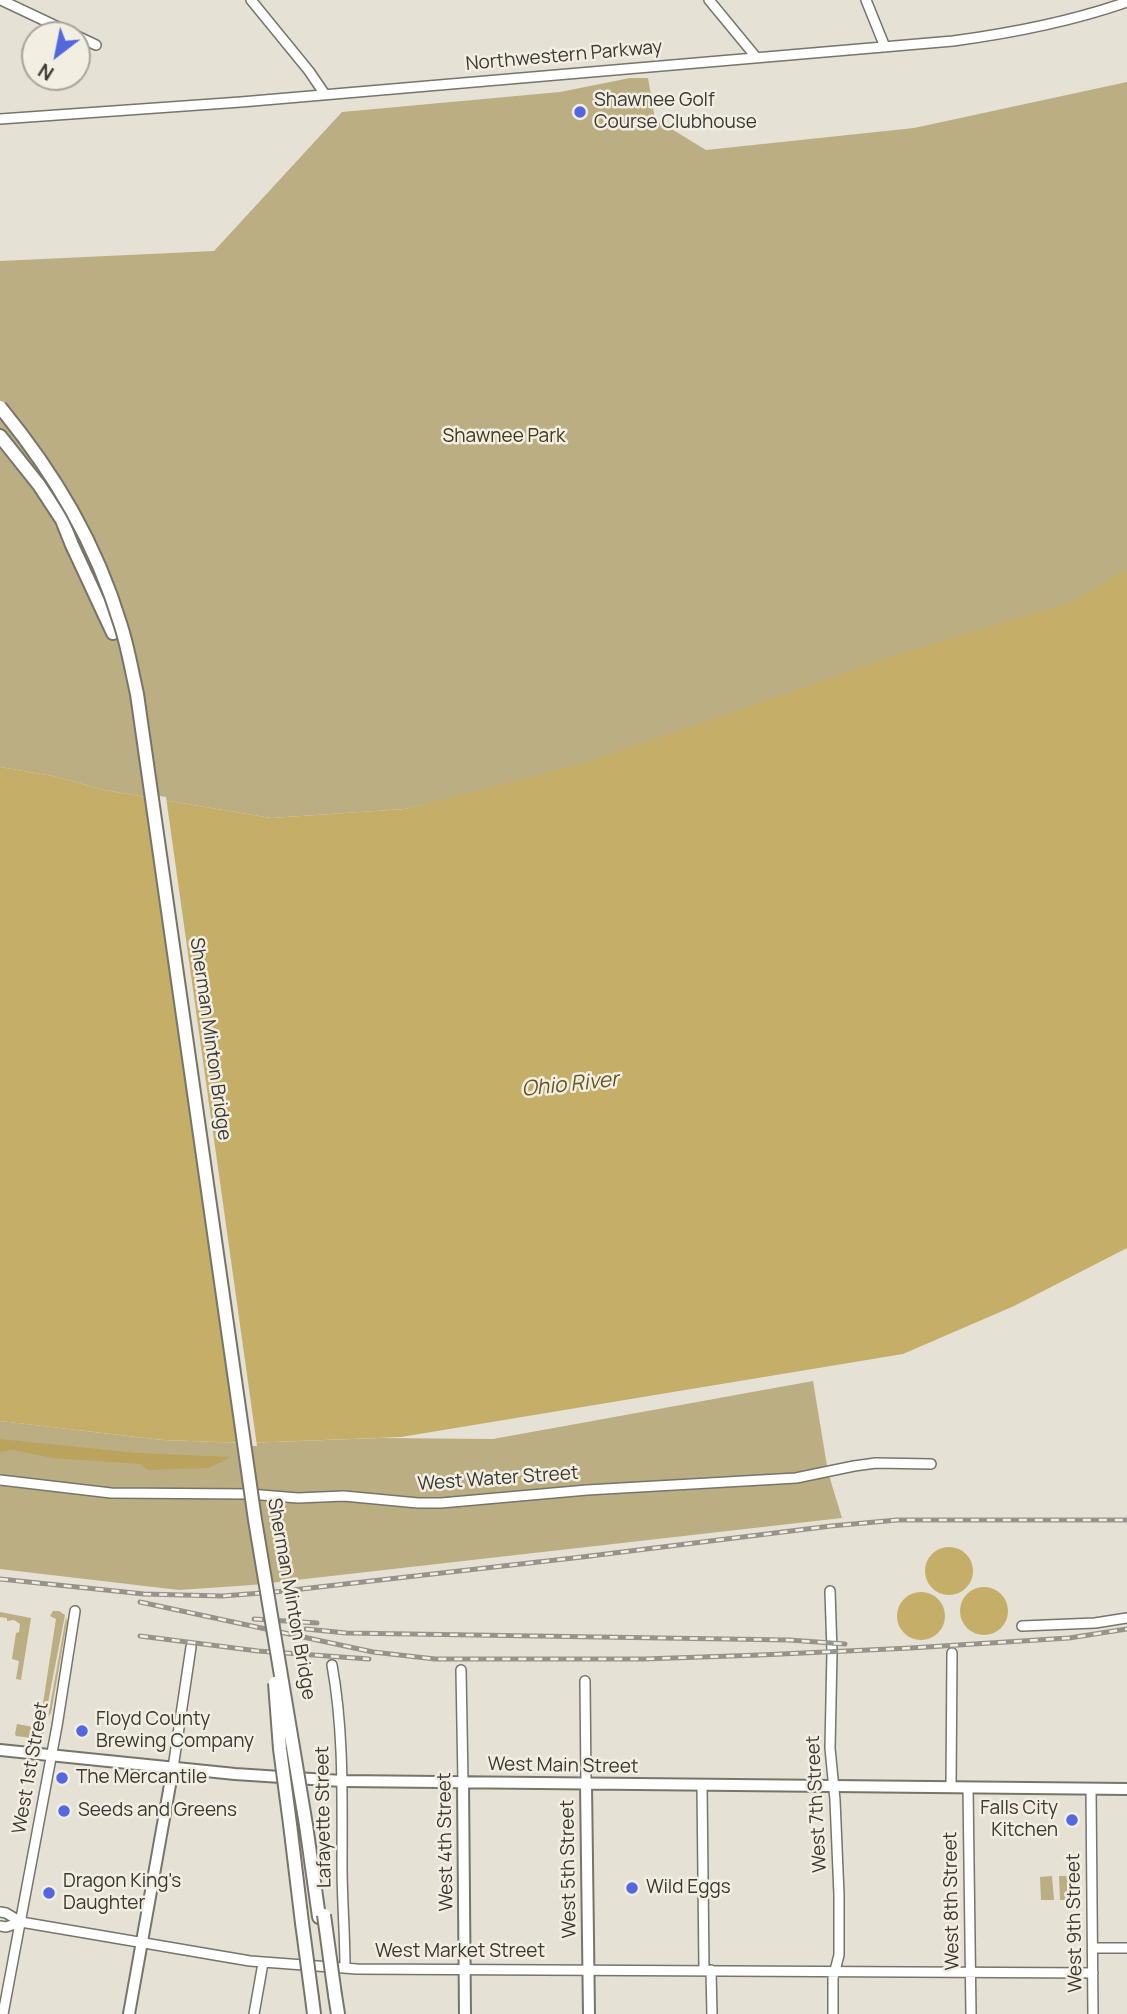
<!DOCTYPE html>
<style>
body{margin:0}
#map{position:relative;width:1127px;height:2014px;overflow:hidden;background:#e5e1d5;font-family:Manrope,sans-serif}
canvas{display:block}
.north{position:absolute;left:21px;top:21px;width:70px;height:70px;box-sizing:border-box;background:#f2eee2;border:2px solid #a8a59c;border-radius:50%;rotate:212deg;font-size:19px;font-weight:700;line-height:28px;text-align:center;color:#3a3833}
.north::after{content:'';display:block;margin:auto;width:24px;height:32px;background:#5168de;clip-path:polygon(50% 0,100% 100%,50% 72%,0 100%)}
</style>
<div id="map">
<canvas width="1127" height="2014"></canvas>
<div class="north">N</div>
</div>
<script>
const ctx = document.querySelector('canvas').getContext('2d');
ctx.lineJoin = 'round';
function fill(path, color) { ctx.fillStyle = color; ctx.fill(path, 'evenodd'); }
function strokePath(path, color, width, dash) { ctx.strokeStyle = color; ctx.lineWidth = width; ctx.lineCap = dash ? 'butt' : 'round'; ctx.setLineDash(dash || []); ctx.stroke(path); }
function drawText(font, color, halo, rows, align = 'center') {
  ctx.font = font + ' Manrope,sans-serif'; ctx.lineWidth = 5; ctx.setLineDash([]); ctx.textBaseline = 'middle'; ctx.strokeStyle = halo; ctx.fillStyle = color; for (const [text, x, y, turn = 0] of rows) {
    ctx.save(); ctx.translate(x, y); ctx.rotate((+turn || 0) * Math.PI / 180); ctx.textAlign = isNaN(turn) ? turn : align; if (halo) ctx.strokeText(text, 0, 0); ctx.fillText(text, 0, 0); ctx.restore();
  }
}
fill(new Path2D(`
 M 630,78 L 648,78 L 655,119 L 706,150 L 914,128 L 1127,82 L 1127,577 L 1004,643 L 776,720 L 405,809 L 271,818 L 104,790 L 53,776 L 0,767 L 0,261 L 214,251 L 342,112 L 560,92 Z
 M 813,1381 L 828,1472 L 842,1518 L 252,1585 L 179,1590 L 0,1569 L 0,1421 L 162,1440 L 246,1443 L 380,1438 L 493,1439 Z
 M 53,1611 L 59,1611 L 65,1615 L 45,1718 L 38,1717 L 35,1714 L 37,1710 L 42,1710 L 56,1619 L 50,1616 Z
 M 0,1612 L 31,1618 L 21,1680 L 16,1679 L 19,1661 L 12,1659 L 16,1633 L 19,1632 L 20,1624 L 14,1620 L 7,1621 L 7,1618 L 0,1617 Z
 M 66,1617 L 67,1622 L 51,1713 L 48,1717 Z
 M 17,1724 L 44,1729 L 43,1737 L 40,1739 L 16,1736 L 15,1734 Z
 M 1052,1876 L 1054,1900 L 1041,1900 L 1040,1877 Z
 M 1059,1876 L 1072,1876 L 1073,1900 L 1060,1900 Z`), '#bbae83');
fill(new Path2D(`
 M 0,1439 L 137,1453 L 231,1457 L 209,1468 L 148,1470 L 140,1464 L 53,1458 L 13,1450 L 0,1452 Z`), '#baa35d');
fill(new Path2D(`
 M 1127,569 L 1127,1248 L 1014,1306 L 903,1354 L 401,1437 L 246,1443 L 163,1440 L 0,1421 L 0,767 L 53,776 L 104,790 L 271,818 L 405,809 L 581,764 L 731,713 L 896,655 L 1072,602 Z
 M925 1571a24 24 0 1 1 48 0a24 24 0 1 1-48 0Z
 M960 1611a24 24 0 1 1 48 0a24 24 0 1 1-48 0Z
 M897 1616a24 24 0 1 1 48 0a24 24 0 1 1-48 0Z`), '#c5ae67');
fill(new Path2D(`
 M 148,794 L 166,797 L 257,1446 L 238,1446 Z`), '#e5e1d5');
const minor = new Path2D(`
 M 1,0 L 75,35
 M 251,0 L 309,71 L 324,93
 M 709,0 L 756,57
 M 866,0 L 885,47
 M 77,36 L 96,45
 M 0,119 L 241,102 L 953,41 C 1013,33 1070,22 1127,2
 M 0,1480 L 111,1493 L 249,1494 L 298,1498 L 344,1496 L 418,1503 L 441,1503 L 587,1490 L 796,1478 L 854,1466 L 876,1463 L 931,1464
 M 830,1591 L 832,1652 L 830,1748 L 835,1800 L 839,1895 L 839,1955 L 833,1978 L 833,2014
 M 1022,1626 L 1095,1623 L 1127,1618
 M 332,1665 C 344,1731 342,1798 342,1865 C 342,1900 345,1934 345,1968
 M 461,1670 L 463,1782
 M 585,1681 L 586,1784
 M 173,1768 L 191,1647
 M 702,1785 L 704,1970
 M 951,1787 L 952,1653
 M 968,1788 L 971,2014
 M 1091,1789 L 1093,2014
 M 0,1912 L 6,1913 L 21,1922 L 250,1961 L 357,1969 L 1093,1973
 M 0,1926 L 6,1927 L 21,1922
 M 1093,1948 L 1127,1948
 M 711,1970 L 712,2014
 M 3,2014 L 57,1726 L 75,1611
 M 254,2014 L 263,1963`);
const major = new Path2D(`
 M 0,1750 L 235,1774 L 342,1781 L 1127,1789
 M 463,1782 L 465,2014
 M 586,1784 L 589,2014
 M 129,2014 L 173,1768`);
const highway = new Path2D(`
 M 0,436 L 39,485 L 62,520 L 72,545 L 113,633
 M 290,1824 L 302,1923
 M 306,1825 L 319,1917
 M 335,1995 L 338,2014
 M 312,1998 L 314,2014`);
strokePath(minor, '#777469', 12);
strokePath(major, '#777469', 14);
strokePath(highway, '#777469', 16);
strokePath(minor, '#fff', 9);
strokePath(major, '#fff', 10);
strokePath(highway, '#fff', 12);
const rail = new Path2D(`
 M 0,1579 L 144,1594 L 222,1596 L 275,1592 L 582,1557 L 831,1526 L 897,1520 L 1127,1520
 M 140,1602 L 373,1652 L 435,1659 L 644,1659 L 760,1655 L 911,1648 L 1069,1638 L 1127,1629
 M 254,1619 L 317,1623
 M 306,1629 L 346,1633 L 789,1640 L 845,1644
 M 140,1636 L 258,1651 L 369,1659`);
strokePath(rail, '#96938a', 5);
strokePath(rail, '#f2eee2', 2.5, [8]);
const highwayBridge = new Path2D(`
 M 0,407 C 55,474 96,543 121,626 C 128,648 132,672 137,694 L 255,1520 L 306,1825
 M 275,1683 L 280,1749 L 290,1824
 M 324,1915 L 335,1995
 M 302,1923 L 312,1998`);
strokePath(highwayBridge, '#777469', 16, []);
strokePath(highwayBridge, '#fff', 12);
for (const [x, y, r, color] of [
 [580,112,7,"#5168de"],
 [82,1731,7,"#5168de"],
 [62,1778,7,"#5168de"],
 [64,1811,7,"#5168de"],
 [1072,1820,7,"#5168de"],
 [632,1888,7,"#5168de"],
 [49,1893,7,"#5168de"]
]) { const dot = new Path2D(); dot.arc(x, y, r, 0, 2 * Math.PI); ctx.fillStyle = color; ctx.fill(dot); strokePath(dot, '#f2eee2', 2.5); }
drawText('19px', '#3a3833', '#f2eee2', [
 ["Northwestern Parkway",564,56,-5],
 ["Sherman Minton Bridge",210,1039,82],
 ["West Water Street",498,1479,-4],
 ["Sherman Minton Bridge",291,1599,80],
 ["West Main Street",563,1766,1],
 ["West 1st Street",31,1768,-80],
 ["West 7th Street",817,1804,-93],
 ["Lafayette Street",324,1817,-91],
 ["West 4th Street",446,1842,-91],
 ["West 5th Street",569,1869,-91],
 ["West 8th Street",952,1901,-91],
 ["West 9th Street",1075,1923,-91],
 ["West Market Street",460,1952]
]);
drawText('19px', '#3a3833', '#f2eee2', [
 ["Shawnee Golf",594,101],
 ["Course Clubhouse",594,123],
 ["Floyd County",96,1720],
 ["Brewing Company",96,1742],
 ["The Mercantile",76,1778],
 ["Falls City",1058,1809,"right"],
 ["Kitchen",1058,1831,"right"],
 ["Seeds and Greens",78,1811],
 ["Dragon King's",63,1882],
 ["Daughter",63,1904],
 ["Wild Eggs",646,1888]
], 'left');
drawText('19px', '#433919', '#f2eee2', [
 ["Shawnee Park",504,437]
]);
drawText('italic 21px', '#665520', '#f2eee2', [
 ["Ohio River",570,1085,-6]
]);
</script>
